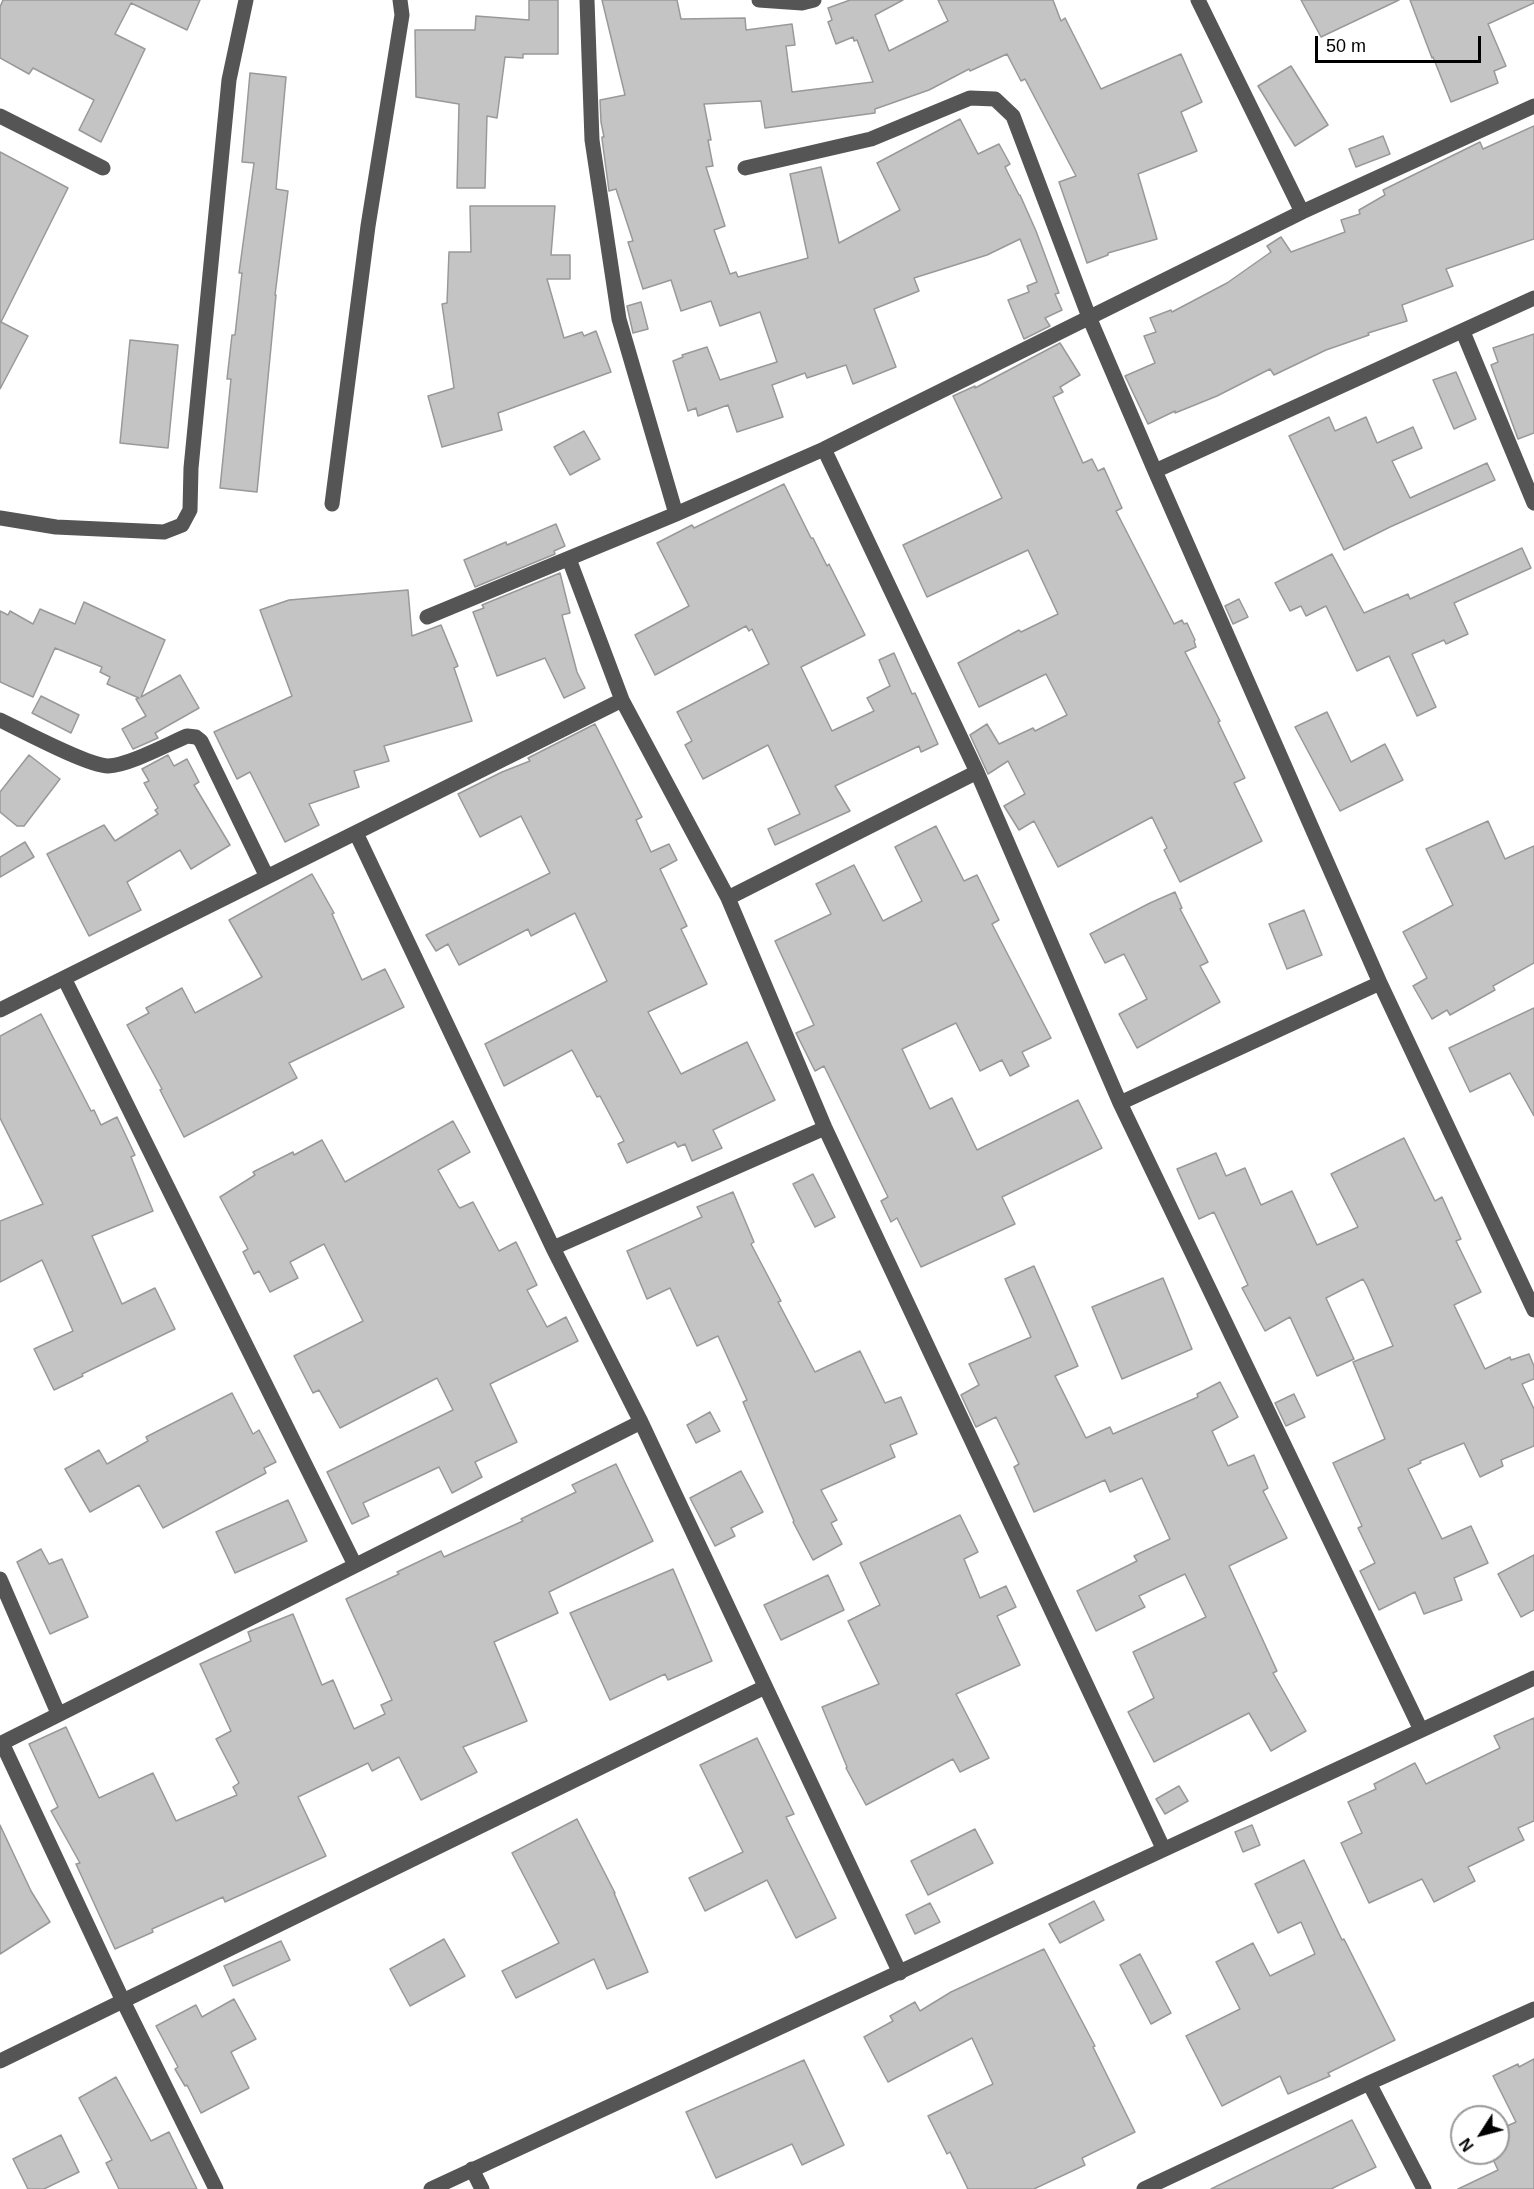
<!DOCTYPE html>
<style>
body{margin:0}
#map{position:relative;width:1534px;height:2189px;overflow:hidden;background:#fff;font-family:Arial,sans-serif}
canvas{display:block}
.north{position:absolute;left:1450px;top:2105px;width:60px;height:60px;box-sizing:border-box;background:#fff;border:2px solid #999;border-radius:50%;rotate:234deg;font-size:16px;font-weight:700;line-height:24px;text-align:center;color:#000}
.north::after{content:'';display:block;margin:auto;width:21px;height:27px;background:#000;clip-path:polygon(50% 0,100% 100%,50% 72%,0 100%)}
.scale{position:absolute;left:1315px;top:36px;width:166px;height:27px;box-sizing:border-box;border:3px solid #000;border-top:0;padding-left:8px;font-size:18px;line-height:21px;white-space:nowrap;color:#000;-webkit-text-stroke:4px #fff;paint-order:stroke}
</style>
<div id="map">
<canvas width="1534" height="2189"></canvas>
<div class="north">N</div>
<div class="scale">50 m</div>
</div>
<script>
const ctx = document.querySelector('canvas').getContext('2d');
ctx.lineJoin = 'round';
function fill(path, color) { ctx.fillStyle = color; ctx.fill(path, 'evenodd'); }
function strokePath(path, color, width, dash) { ctx.strokeStyle = color; ctx.lineWidth = width; ctx.lineCap = dash ? 'butt' : 'round'; ctx.setLineDash(dash || []); ctx.stroke(path); }
const building = new Path2D(`
 M 3,0 L 200,0 L 187,30 L 131,3 L 115,34 L 145,49 L 101,142 L 79,130 L 94,100 L 33,68 L 29,74 L 0,58 L 0,7 Z
 M 529,0 L 558,0 L 558,54 L 523,54 L 523,58 L 505,57 L 497,118 L 487,116 L 485,188 L 457,188 L 459,104 L 416,97 L 415,30 L 475,30 L 476,16 L 529,20 Z
 M 602,0 L 677,0 L 681,19 L 745,18 L 746,30 L 792,24 L 795,45 L 786,46 L 792,92 L 873,82 L 857,40 L 854,41 L 853,37 L 836,44 L 828,22 L 832,20 L 828,8 L 850,0 L 903,0 L 875,15 L 889,51 L 948,21 L 938,0 L 1053,0 L 1061,21 L 1065,18 L 1101,89 L 1181,54 L 1202,102 L 1181,112 L 1197,151 L 1138,174 L 1157,239 L 1108,253 L 1108,255 L 1087,263 L 1059,182 L 1076,176 L 1025,79 L 1021,81 L 1007,54 L 970,71 L 969,69 L 929,90 L 875,109 L 875,113 L 765,128 L 761,101 L 704,104 L 711,140 L 708,140 L 713,166 L 706,167 L 725,226 L 714,230 L 730,274 L 736,272 L 738,277 L 808,258 L 790,174 L 821,167 L 839,243 L 900,210 L 877,163 L 960,119 L 978,154 L 999,144 L 1010,164 L 1005,167 L 1019,195 L 1020,195 L 1036,231 L 1059,293 L 1055,294 L 1062,310 L 1045,318 L 1050,326 L 1024,339 L 1008,300 L 1029,292 L 1027,286 L 1037,282 L 1020,239 L 987,255 L 914,278 L 919,291 L 874,309 L 896,367 L 853,384 L 846,365 L 807,378 L 805,373 L 772,385 L 783,417 L 737,432 L 728,405 L 698,416 L 696,408 L 688,411 L 673,361 L 683,357 L 682,355 L 707,347 L 720,380 L 777,362 L 760,312 L 720,326 L 711,301 L 681,311 L 671,280 L 643,289 L 628,242 L 633,241 L 616,189 L 609,191 L 602,139 L 602,137 L 604,137 L 601,122 L 600,100 L 625,95 Z
 M 1301,0 L 1399,0 L 1321,37 Z
 M 1410,0 L 1534,0 L 1534,3 L 1488,24 L 1506,66 L 1494,71 L 1498,83 L 1451,102 L 1433,57 L 1432,58 Z
 M 1291,66 L 1328,125 L 1295,146 L 1258,86 Z
 M 250,73 L 286,77 L 276,189 L 288,191 L 275,295 L 276,295 L 257,492 L 220,488 L 231,379 L 227,379 L 232,335 L 235,335 L 242,273 L 239,273 L 254,163 L 242,162 Z
 M 1534,126 L 1534,239 L 1446,269 L 1453,286 L 1402,305 L 1407,321 L 1368,333 L 1369,335 L 1326,350 L 1274,375 L 1270,369 L 1217,396 L 1175,413 L 1175,411 L 1148,424 L 1125,376 L 1155,363 L 1144,336 L 1156,332 L 1150,318 L 1171,310 L 1172,312 L 1227,283 L 1271,252 L 1267,246 L 1281,237 L 1291,252 L 1345,232 L 1341,220 L 1360,214 L 1359,210 L 1385,195 L 1383,190 L 1480,142 L 1483,149 Z
 M 1383,136 L 1390,154 L 1356,167 L 1349,149 Z
 M 0,152 L 68,188 L 1,322 L 28,336 L 0,389 Z
 M 470,206 L 555,206 L 551,255 L 570,255 L 570,279 L 547,279 L 564,338 L 582,332 L 584,336 L 596,331 L 611,372 L 498,413 L 502,430 L 442,447 L 428,396 L 454,388 L 442,304 L 447,303 L 449,252 L 471,252 Z
 M 641,302 L 648,329 L 633,333 L 627,306 Z
 M 1534,334 L 1534,433 L 1518,439 L 1491,365 L 1498,362 L 1493,348 Z
 M 130,340 L 178,345 L 168,448 L 120,443 Z
 M 1060,343 L 1080,375 L 1060,387 L 1063,392 L 1053,397 L 1083,463 L 1092,459 L 1098,471 L 1104,468 L 1122,508 L 1116,511 L 1174,624 L 1182,620 L 1184,624 L 1187,623 L 1195,640 L 1194,641 L 1196,647 L 1185,652 L 1220,721 L 1218,722 L 1245,778 L 1234,783 L 1262,841 L 1180,882 L 1164,850 L 1167,848 L 1152,817 L 1058,867 L 1034,821 L 1019,830 L 1004,806 L 1025,794 L 1010,765 L 1008,761 L 988,774 L 970,735 L 987,724 L 999,744 L 1033,728 L 1035,731 L 1067,715 L 1046,674 L 979,707 L 958,663 L 1019,630 L 1021,632 L 1058,614 L 1028,550 L 927,597 L 903,545 L 1002,498 L 953,396 L 975,386 L 975,388 Z
 M 1456,372 L 1476,419 L 1454,429 L 1433,380 Z
 M 1329,417 L 1335,431 L 1366,417 L 1377,443 L 1413,427 L 1422,448 L 1392,461 L 1410,498 L 1487,463 L 1495,480 L 1390,527 L 1344,550 L 1289,436 Z
 M 584,431 L 600,459 L 570,475 L 554,447 Z
 M 784,484 L 811,538 L 813,538 L 827,566 L 829,564 L 865,635 L 801,667 L 832,731 L 874,711 L 867,698 L 890,686 L 879,660 L 894,653 L 912,694 L 915,693 L 938,744 L 921,752 L 919,746 L 835,786 L 850,811 L 775,845 L 768,829 L 800,814 L 768,745 L 703,779 L 685,745 L 692,741 L 677,712 L 769,664 L 752,629 L 749,631 L 746,626 L 655,675 L 635,635 L 689,606 L 657,543 L 692,525 L 694,528 Z
 M 556,524 L 565,546 L 554,551 L 555,554 L 475,587 L 464,560 L 506,542 L 507,545 Z
 M 1522,548 L 1531,568 L 1454,603 L 1468,634 L 1446,644 L 1444,640 L 1412,654 L 1436,707 L 1417,716 L 1389,656 L 1357,671 L 1326,606 L 1306,616 L 1301,606 L 1290,611 L 1275,583 L 1332,554 L 1364,613 L 1408,594 L 1410,599 Z
 M 560,573 L 570,613 L 562,615 L 577,672 L 585,688 L 564,698 L 545,658 L 497,676 L 473,612 L 484,608 L 482,605 Z
 M 408,590 L 412,636 L 441,625 L 458,666 L 454,668 L 472,721 L 384,746 L 389,761 L 354,771 L 359,787 L 309,804 L 319,825 L 285,842 L 250,772 L 237,779 L 214,732 L 292,696 L 260,610 L 289,600 Z
 M 1239,599 L 1248,617 L 1233,624 L 1225,606 Z
 M 84,602 L 165,640 L 141,697 L 180,675 L 199,708 L 155,733 L 158,738 L 133,749 L 122,729 L 146,716 L 136,699 L 139,698 L 107,684 L 110,677 L 100,672 L 102,667 L 55,648 L 33,697 L 0,682 L 0,611 L 8,615 L 10,611 L 33,624 L 40,609 L 75,624 Z
 M 41,696 L 79,715 L 71,733 L 32,713 Z
 M 1327,712 L 1351,762 L 1385,744 L 1403,780 L 1340,811 L 1295,727 Z
 M 595,724 L 642,817 L 636,820 L 651,852 L 669,844 L 677,860 L 660,869 L 687,926 L 681,929 L 707,984 L 648,1012 L 681,1074 L 747,1042 L 775,1100 L 713,1130 L 722,1148 L 692,1161 L 685,1144 L 678,1147 L 675,1142 L 627,1163 L 618,1144 L 624,1141 L 600,1096 L 597,1097 L 572,1050 L 504,1086 L 485,1044 L 607,981 L 575,913 L 531,936 L 528,929 L 459,965 L 448,944 L 436,951 L 426,935 L 550,873 L 521,816 L 480,837 L 458,794 L 502,772 L 530,761 L 528,758 Z
 M 29,755 L 60,779 L 24,826 L 17,826 L 0,812 L 0,792 Z
 M 168,755 L 174,766 L 187,759 L 199,782 L 194,785 L 230,845 L 191,869 L 180,850 L 127,882 L 141,910 L 89,936 L 47,854 L 104,825 L 115,841 L 158,814 L 155,810 L 158,808 L 144,783 L 149,781 L 142,769 Z
 M 1488,821 L 1505,859 L 1534,846 L 1534,963 L 1493,986 L 1495,990 L 1450,1015 L 1447,1010 L 1432,1019 L 1413,986 L 1427,978 L 1403,932 L 1453,905 L 1426,849 Z
 M 936,826 L 964,881 L 977,875 L 999,920 L 992,924 L 1051,1038 L 1022,1052 L 1029,1066 L 1010,1076 L 1002,1060 L 980,1071 L 956,1023 L 902,1049 L 930,1109 L 952,1098 L 977,1150 L 1078,1100 L 1102,1148 L 1002,1197 L 1015,1224 L 921,1267 L 897,1218 L 891,1222 L 881,1201 L 888,1197 L 824,1066 L 815,1071 L 796,1033 L 814,1025 L 775,941 L 831,914 L 816,884 L 854,865 L 883,921 L 922,901 L 895,847 Z
 M 25,842 L 34,857 L 0,877 L 0,857 Z
 M 312,874 L 334,913 L 332,914 L 362,980 L 385,969 L 404,1007 L 289,1063 L 297,1078 L 184,1137 L 160,1090 L 162,1089 L 127,1025 L 149,1013 L 146,1008 L 182,988 L 195,1013 L 262,977 L 229,920 Z
 M 1175,892 L 1182,908 L 1180,909 L 1208,962 L 1200,966 L 1220,1002 L 1137,1048 L 1119,1014 L 1147,999 L 1124,954 L 1105,963 L 1090,934 L 1150,903 Z
 M 1304,910 L 1322,955 L 1287,969 L 1269,924 Z
 M 1534,1008 L 1534,1116 L 1510,1073 L 1470,1092 L 1449,1048 Z
 M 41,1014 L 91,1111 L 94,1110 L 101,1125 L 117,1117 L 135,1155 L 131,1157 L 153,1211 L 92,1236 L 122,1304 L 155,1288 L 175,1329 L 82,1374 L 83,1376 L 54,1390 L 34,1349 L 73,1331 L 42,1260 L 0,1282 L 0,1221 L 43,1204 L 0,1118 L 0,1036 Z
 M 453,1121 L 470,1152 L 438,1170 L 458,1206 L 460,1208 L 473,1202 L 499,1251 L 516,1242 L 537,1285 L 527,1290 L 547,1327 L 566,1317 L 578,1341 L 490,1384 L 517,1442 L 475,1462 L 482,1477 L 452,1493 L 439,1467 L 363,1503 L 369,1516 L 352,1524 L 327,1472 L 453,1410 L 437,1378 L 340,1428 L 319,1390 L 313,1393 L 294,1356 L 363,1321 L 324,1244 L 290,1262 L 298,1278 L 270,1292 L 259,1271 L 254,1274 L 243,1252 L 248,1249 L 220,1197 L 255,1175 L 253,1172 L 293,1152 L 294,1155 L 322,1140 L 345,1182 Z
 M 1404,1138 L 1435,1201 L 1442,1197 L 1461,1239 L 1456,1241 L 1481,1292 L 1454,1305 L 1485,1369 L 1510,1357 L 1511,1360 L 1529,1354 L 1534,1366 L 1534,1379 L 1522,1384 L 1534,1409 L 1534,1446 L 1501,1460 L 1503,1466 L 1480,1477 L 1464,1443 L 1420,1461 L 1421,1463 L 1408,1469 L 1442,1539 L 1471,1526 L 1488,1563 L 1454,1578 L 1462,1600 L 1424,1614 L 1415,1592 L 1379,1610 L 1360,1571 L 1375,1563 L 1358,1528 L 1362,1526 L 1333,1463 L 1385,1439 L 1353,1362 L 1393,1346 L 1367,1286 L 1363,1279 L 1326,1298 L 1354,1359 L 1317,1376 L 1290,1317 L 1265,1331 L 1242,1288 L 1248,1285 L 1214,1212 L 1199,1219 L 1177,1169 L 1216,1153 L 1226,1176 L 1245,1168 L 1261,1205 L 1292,1191 L 1317,1245 L 1358,1227 L 1331,1174 Z
 M 813,1174 L 835,1217 L 815,1227 L 793,1184 Z
 M 733,1192 L 754,1242 L 751,1244 L 781,1301 L 778,1302 L 815,1372 L 860,1351 L 885,1403 L 901,1397 L 917,1434 L 890,1445 L 895,1457 L 821,1490 L 837,1520 L 831,1523 L 842,1544 L 813,1560 L 793,1522 L 794,1521 L 743,1402 L 747,1400 L 718,1336 L 697,1346 L 670,1288 L 647,1299 L 627,1251 L 702,1217 L 697,1207 Z
 M 1034,1266 L 1078,1366 L 1055,1376 L 1086,1438 L 1110,1427 L 1113,1434 L 1198,1397 L 1197,1394 L 1220,1382 L 1238,1417 L 1212,1431 L 1228,1466 L 1254,1455 L 1268,1488 L 1263,1491 L 1287,1538 L 1229,1566 L 1277,1671 L 1273,1673 L 1306,1731 L 1271,1751 L 1249,1713 L 1154,1762 L 1128,1712 L 1154,1698 L 1133,1652 L 1206,1617 L 1185,1574 L 1139,1596 L 1145,1607 L 1096,1631 L 1077,1591 L 1137,1561 L 1134,1556 L 1170,1539 L 1142,1478 L 1110,1492 L 1105,1480 L 1034,1512 L 1014,1467 L 1019,1464 L 996,1417 L 976,1427 L 961,1395 L 979,1385 L 969,1364 L 1031,1337 L 1005,1279 Z
 M 1163,1278 L 1192,1349 L 1122,1379 L 1092,1307 Z
 M 232,1393 L 253,1434 L 259,1430 L 276,1462 L 264,1468 L 266,1473 L 163,1528 L 139,1485 L 90,1512 L 65,1469 L 99,1450 L 107,1464 L 148,1441 L 146,1437 Z
 M 1294,1394 L 1305,1417 L 1286,1426 L 1275,1403 Z
 M 710,1412 L 720,1431 L 696,1443 L 687,1425 Z
 M 616,1464 L 653,1541 L 549,1592 L 558,1613 L 494,1642 L 527,1721 L 463,1747 L 477,1772 L 421,1800 L 399,1757 L 372,1771 L 368,1763 L 298,1797 L 326,1856 L 225,1902 L 223,1897 L 152,1929 L 153,1932 L 115,1949 L 76,1864 L 80,1863 L 51,1811 L 58,1807 L 29,1744 L 66,1727 L 99,1798 L 153,1773 L 176,1821 L 237,1795 L 233,1787 L 239,1783 L 216,1739 L 231,1731 L 200,1664 L 251,1641 L 248,1632 L 293,1614 L 322,1685 L 333,1680 L 354,1729 L 385,1714 L 381,1705 L 392,1700 L 346,1599 L 399,1574 L 397,1572 L 441,1551 L 444,1557 L 523,1521 L 521,1519 L 576,1492 L 572,1485 Z
 M 741,1471 L 763,1512 L 731,1528 L 735,1536 L 715,1546 L 690,1498 Z
 M 288,1500 L 307,1541 L 235,1573 L 216,1532 Z
 M 960,1515 L 978,1552 L 964,1559 L 980,1598 L 1006,1586 L 1016,1607 L 997,1616 L 1020,1665 L 956,1694 L 989,1758 L 960,1772 L 953,1759 L 866,1805 L 846,1768 L 847,1767 L 822,1707 L 879,1684 L 848,1621 L 880,1605 L 860,1563 Z
 M 41,1549 L 49,1564 L 62,1559 L 88,1617 L 50,1634 L 17,1562 Z
 M 1534,1555 L 1534,1610 L 1521,1617 L 1498,1574 Z
 M 673,1569 L 712,1661 L 668,1680 L 665,1674 L 610,1700 L 570,1613 Z
 M 828,1575 L 844,1610 L 781,1640 L 764,1605 Z
 M 1534,1718 L 1534,1821 L 1518,1828 L 1524,1840 L 1468,1867 L 1475,1881 L 1434,1902 L 1422,1879 L 1369,1903 L 1341,1843 L 1362,1833 L 1348,1802 L 1376,1789 L 1374,1784 L 1415,1763 L 1426,1784 L 1500,1748 L 1494,1736 Z
 M 757,1738 L 794,1814 L 786,1817 L 836,1918 L 796,1938 L 767,1880 L 705,1911 L 689,1878 L 743,1852 L 700,1765 Z
 M 1179,1786 L 1188,1801 L 1165,1814 L 1156,1799 Z
 M 577,1819 L 615,1893 L 614,1893 L 648,1972 L 607,1989 L 594,1959 L 516,1998 L 502,1971 L 559,1943 L 512,1853 Z
 M 0,1825 L 31,1891 L 50,1922 L 0,1954 Z
 M 1252,1825 L 1260,1845 L 1243,1852 L 1235,1832 Z
 M 975,1829 L 993,1863 L 928,1895 L 911,1861 Z
 M 1304,1860 L 1342,1940 L 1344,1939 L 1395,2040 L 1328,2073 L 1330,2076 L 1288,2094 L 1280,2076 L 1222,2106 L 1186,2036 L 1240,2009 L 1216,1962 L 1253,1943 L 1270,1976 L 1315,1954 L 1301,1922 L 1278,1933 L 1255,1884 Z
 M 1094,1901 L 1104,1920 L 1060,1943 L 1049,1924 Z
 M 930,1903 L 940,1922 L 915,1934 L 906,1915 Z
 M 444,1939 L 465,1976 L 410,2006 L 390,1969 Z
 M 281,1941 L 290,1960 L 233,1986 L 224,1966 Z
 M 1044,1949 L 1095,2046 L 1093,2047 L 1135,2132 L 1082,2158 L 1085,2165 L 1034,2189 L 968,2189 L 950,2152 L 947,2154 L 928,2116 L 993,2084 L 972,2038 L 888,2082 L 864,2037 L 893,2021 L 890,2016 L 915,2002 L 920,2011 L 951,1992 Z
 M 1140,1954 L 1171,2013 L 1151,2024 L 1120,1965 Z
 M 234,1999 L 256,2039 L 231,2052 L 249,2088 L 201,2113 L 187,2085 L 185,2086 L 175,2069 L 178,2067 L 156,2026 L 196,2005 L 202,2017 Z
 M 1534,2059 L 1534,2189 L 1458,2189 L 1498,2170 L 1490,2153 L 1498,2153 L 1498,2130 L 1516,2122 L 1493,2076 L 1518,2064 L 1519,2067 Z
 M 804,2060 L 844,2145 L 802,2165 L 792,2144 L 716,2178 L 686,2112 Z
 M 116,2077 L 151,2141 L 169,2132 L 197,2189 L 119,2189 L 106,2163 L 112,2160 L 79,2098 Z
 M 1352,2120 L 1376,2167 L 1331,2189 L 1211,2189 Z
 M 61,2135 L 79,2172 L 44,2189 L 28,2189 L 13,2159 Z`);
fill(building, '#c4c4c4');
strokePath(building, '#999', 1.5);
strokePath(new Path2D(`
 M 587,0 L 592,140 L 619,319 L 676,514
 M 759,0 L 802,3 L 814,0
 M 1198,0 L 1302,212
 M 0,116 L 103,168
 M 745,168 L 871,139 L 970,98 L 995,99 L 1013,116 L 1089,317 L 1155,471 L 1380,983 L 1534,1310
 M 1463,332 L 1534,503
 M 824,449 L 977,772 L 1120,1103 L 1421,1730
 M 1155,471 L 1534,298
 M 332,504 L 368,226 L 402,15 L 400,0
 M 0,518 L 56,527 L 164,532 L 182,525 L 190,510 L 191,468 L 229,80 L 246,0
 M 569,559 L 622,700 L 728,898 L 825,1128 L 1163,1848
 M 427,617 L 676,514 L 824,449 L 1302,212 L 1534,106
 M 0,720 C 21,730 88,766 108,766 C 129,765 166,745 187,736 L 196,737 L 201,741 L 267,877
 M 356,833 L 553,1248 L 641,1422 L 900,1973
 M 728,898 L 977,772
 M 64,978 L 355,1565
 M 0,1010 L 622,700
 M 1120,1103 L 1380,983
 M 553,1248 L 825,1128
 M 0,1579 L 58,1713
 M 2,1743 L 123,2001 L 216,2189
 M 0,1744 L 641,1422
 M 0,2061 L 765,1687
 M 1369,2083 L 1424,2189
 M 472,2169 L 482,2189
 M 431,2189 L 1534,1678
 M 1144,2189 L 1369,2083 L 1534,2009`), '#555', 15);
</script>
